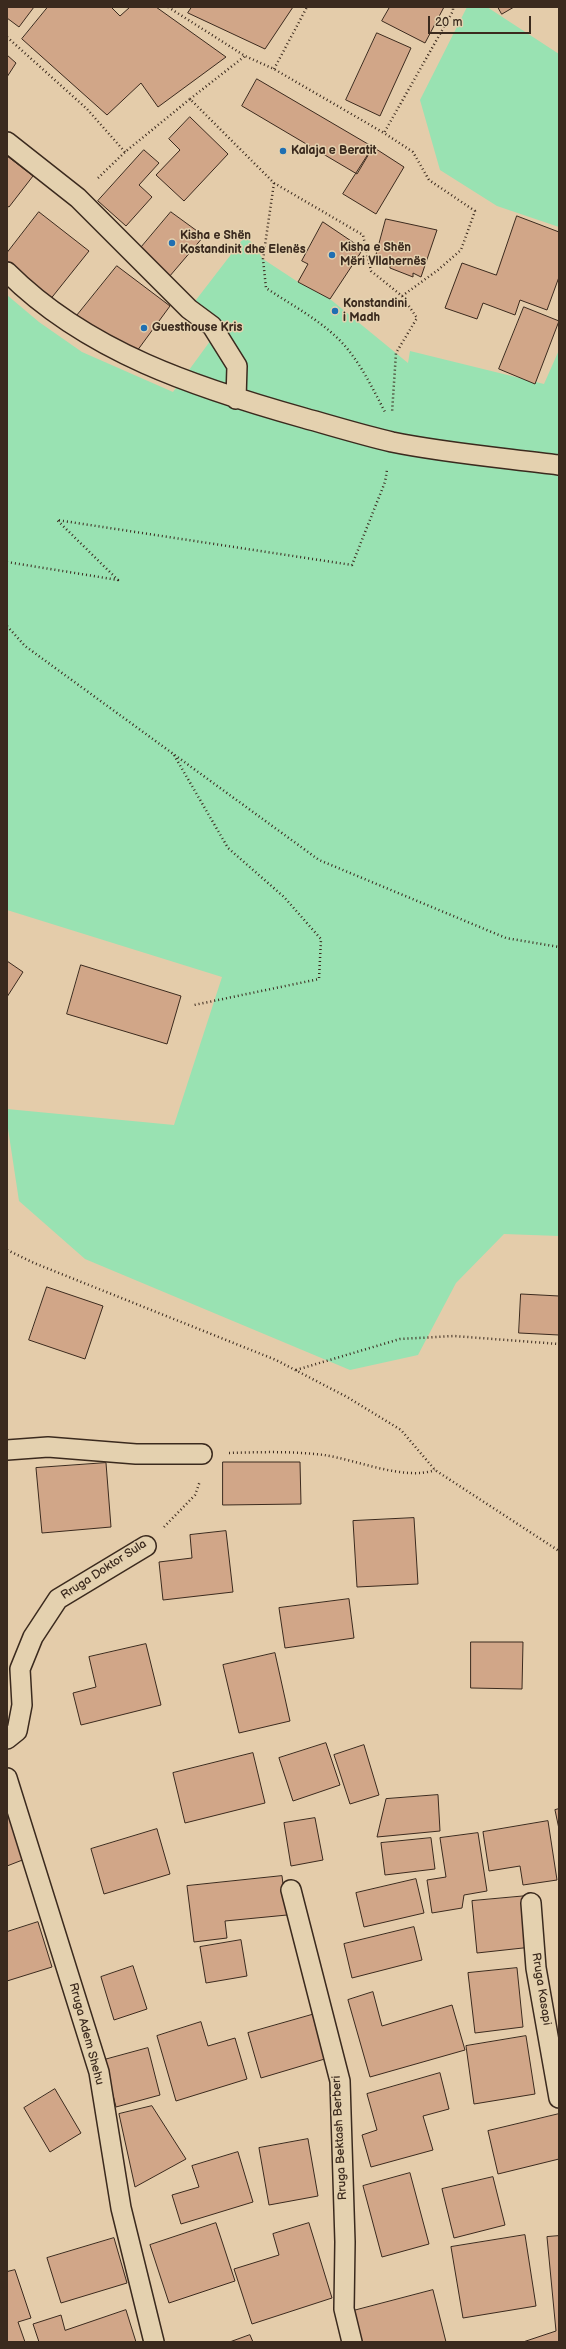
<!DOCTYPE html>
<meta charset="utf-8">
<style>
body{margin:0}
#map{position:relative;width:566px;height:2349px;overflow:hidden;background:#e4ccaa;font-family:"Balsamiq Sans",sans-serif}
canvas{display:block}
.frame{position:absolute;inset:0;border:8px solid #3b2a1e;pointer-events:none}
.scale{position:absolute;left:428px;top:16px;width:103px;height:18px;box-sizing:border-box;border:2px solid #3b2a1e;border-top:0;padding-left:5px;font-size:12px;line-height:14px;white-space:nowrap;color:#3b2a1e;-webkit-text-stroke:3px #e4d1af;paint-order:stroke}
</style>
<div id="map">
<canvas width="566" height="2349"></canvas>
<div class="frame"></div>
<div class="scale">20 m</div>
</div>
<script>
const ctx = document.querySelector('canvas').getContext('2d');
ctx.lineJoin = 'round';
function fill(path, color) { ctx.fillStyle = color; ctx.fill(path, 'evenodd'); }
function strokePath(path, color, width, dash) { ctx.strokeStyle = color; ctx.lineWidth = width; ctx.lineCap = dash ? 'butt' : 'round'; ctx.setLineDash(dash || []); ctx.stroke(path); }
function drawText(font, color, halo, rows, align = 'center') {
  ctx.font = font + ' "Balsamiq Sans",sans-serif'; ctx.lineWidth = 3; ctx.setLineDash([]); ctx.textBaseline = 'middle'; ctx.strokeStyle = halo; ctx.fillStyle = color; for (const [text, x, y, turn = 0] of rows) {
    ctx.save(); ctx.translate(x, y); ctx.rotate((+turn || 0) * Math.PI / 180); ctx.textAlign = isNaN(turn) ? turn : align; if (halo) ctx.strokeText(text, 0, 0); ctx.fillText(text, 0, 0); ctx.restore();
  }
}
fill(new Path2D(`
 M 467,7 L 487,7 L 559,54 L 559,227 L 497,206 L 440,170 L 420,100 Z
 M 246,235 L 263,259 L 298,282 L 330,299 L 408,363 L 410,351 L 544,384 L 559,350 L 559,1236 L 504,1234 L 456,1283 L 418,1355 L 350,1370 L 85,1259 L 19,1201 L 7,1122 L 7,1109 L 174,1125 L 222,977 L 7,910 L 7,295 L 39,322 L 82,352 L 173,392 L 216,333 L 189,309 Z`), '#99e2b2');
const building = new Path2D(`
 M 7,7 L 34,7 L 19,27 L 7,18 Z
 M 48,7 L 111,7 L 120,16 L 130,7 L 156,7 L 226,57 L 158,107 L 141,83 L 107,115 L 22,39 Z
 M 192,7 L 293,7 L 265,49 L 188,13 Z
 M 390,7 L 444,7 L 425,43 L 382,21 Z
 M 498,7 L 514,7 L 502,14 Z
 M 377,33 L 411,48 L 380,116 L 346,100 Z
 M 7,55 L 16,63 L 7,77 Z
 M 257,79 L 373,147 L 357,174 L 242,106 Z
 M 190,117 L 228,154 L 184,201 L 156,175 L 180,150 L 169,139 Z
 M 373,147 L 404,167 L 376,214 L 343,194 Z
 M 144,150 L 159,163 L 139,185 L 152,197 L 126,226 L 98,201 Z
 M 7,156 L 33,176 L 9,207 L 7,206 Z
 M 39,212 L 89,251 L 49,301 L 7,268 L 7,253 Z
 M 171,212 L 204,236 L 169,277 L 139,250 Z
 M 517,216 L 559,232 L 559,277 L 547,310 L 520,300 L 515,315 L 483,303 L 477,319 L 445,308 L 462,263 L 496,275 Z
 M 386,219 L 437,230 L 421,277 L 413,273 L 413,277 L 390,268 L 390,264 L 376,256 Z
 M 323,222 L 363,249 L 330,299 L 298,282 L 308,264 L 302,261 Z
 M 117,266 L 170,306 L 137,351 L 75,318 Z
 M 524,307 L 559,321 L 535,384 L 499,369 Z
 M 7,961 L 23,972 L 7,997 Z
 M 81,965 L 181,996 L 167,1044 L 67,1014 Z
 M 47,1287 L 103,1306 L 85,1359 L 29,1340 Z
 M 521,1294 L 559,1296 L 559,1335 L 519,1333 Z
 M 223,1462 L 300,1462 L 301,1504 L 223,1505 Z
 M 106,1463 L 111,1527 L 42,1533 L 36,1468 Z
 M 414,1518 L 418,1584 L 357,1587 L 353,1521 Z
 M 226,1531 L 233,1592 L 163,1600 L 159,1562 L 192,1558 L 190,1535 Z
 M 349,1599 L 354,1638 L 285,1648 L 279,1608 Z
 M 471,1642 L 523,1642 L 522,1689 L 471,1688 Z
 M 146,1644 L 161,1705 L 81,1725 L 73,1693 L 96,1687 L 89,1657 Z
 M 275,1653 L 290,1721 L 239,1733 L 223,1665 Z
 M 326,1743 L 340,1785 L 293,1801 L 279,1758 Z
 M 364,1745 L 379,1795 L 350,1804 L 334,1755 Z
 M 253,1753 L 265,1803 L 185,1823 L 173,1773 Z
 M 438,1795 L 440,1831 L 377,1837 L 386,1799 Z
 M 559,1809 L 559,1829 L 555,1810 Z
 M 9,1813 L 25,1859 L 7,1866 L 7,1814 Z
 M 315,1818 L 323,1860 L 291,1866 L 284,1823 Z
 M 548,1821 L 557,1880 L 523,1885 L 520,1866 L 489,1871 L 483,1832 Z
 M 157,1829 L 170,1874 L 104,1894 L 91,1849 Z
 M 478,1833 L 487,1891 L 464,1895 L 462,1908 L 432,1913 L 427,1880 L 446,1877 L 440,1838 Z
 M 431,1838 L 435,1869 L 385,1875 L 381,1843 Z
 M 282,1876 L 287,1915 L 225,1921 L 227,1938 L 194,1942 L 187,1886 Z
 M 416,1879 L 424,1913 L 364,1927 L 356,1893 Z
 M 527,1896 L 532,1947 L 477,1953 L 472,1901 Z
 M 38,1922 L 52,1967 L 7,1981 L 7,1932 Z
 M 414,1927 L 422,1960 L 352,1978 L 344,1944 Z
 M 241,1940 L 247,1976 L 206,1983 L 200,1947 Z
 M 133,1966 L 147,2009 L 114,2020 L 101,1977 Z
 M 517,1968 L 523,2027 L 475,2033 L 468,1973 Z
 M 373,1992 L 382,2026 L 452,2005 L 465,2050 L 370,2077 L 348,2000 Z
 M 315,2014 L 328,2058 L 261,2078 L 248,2033 Z
 M 201,2022 L 208,2046 L 235,2038 L 247,2079 L 176,2101 L 157,2036 Z
 M 526,2036 L 535,2094 L 474,2104 L 466,2046 Z
 M 148,2048 L 160,2095 L 116,2107 L 104,2060 Z
 M 440,2073 L 449,2109 L 423,2116 L 433,2150 L 371,2167 L 362,2135 L 377,2130 L 367,2094 Z
 M 55,2089 L 81,2133 L 50,2152 L 24,2108 Z
 M 152,2106 L 186,2159 L 135,2187 L 119,2114 Z
 M 559,2114 L 559,2159 L 498,2174 L 488,2131 Z
 M 308,2139 L 318,2196 L 269,2205 L 259,2148 Z
 M 238,2152 L 253,2202 L 181,2224 L 172,2195 L 199,2187 L 192,2166 Z
 M 410,2173 L 429,2244 L 382,2257 L 363,2186 Z
 M 493,2177 L 505,2225 L 454,2238 L 442,2189 Z
 M 216,2223 L 235,2281 L 169,2303 L 150,2245 Z
 M 309,2223 L 332,2298 L 252,2324 L 234,2269 L 279,2255 L 273,2234 Z
 M 525,2235 L 536,2306 L 463,2318 L 451,2247 Z
 M 559,2236 L 559,2342 L 523,2342 L 556,2331 L 547,2237 Z
 M 114,2238 L 127,2283 L 61,2303 L 47,2258 Z
 M 15,2270 L 31,2318 L 18,2322 L 25,2342 L 7,2342 L 7,2272 Z
 M 433,2290 L 446,2342 L 361,2342 L 353,2311 Z
 M 126,2310 L 136,2342 L 39,2342 L 33,2324 L 61,2315 L 65,2330 Z
 M 250,2335 L 253,2342 L 230,2342 Z`);
fill(building, '#d1a688');
strokePath(building, '#3b2a1e', 1);
const lane = new Path2D(`
 M 7,142 L 78,198 L 189,309 L 212,326 L 237,366 L 236,399
 M 7,272 C 87,352 197,388 304,418 C 333,426 362,435 392,442 C 445,453 505,458 559,465
 M 7,1450 L 48,1447 L 136,1454 L 202,1454
 M 7,1739 L 17,1731 L 22,1705 L 20,1669 L 33,1637 L 58,1599 L 146,1546
 M 7,1778 L 99,2072 L 121,2208 L 154,2342
 M 291,1890 L 340,2081 L 345,2242 L 344,2309 L 352,2342
 M 531,1903 L 536,1968 L 559,2098`);
strokePath(lane, '#3b2a1e', 22);
strokePath(new Path2D(`
 M 168,7 L 245,56 L 274,69 L 384,133
 M 7,37 L 87,109 L 125,152
 M 274,69 L 307,7
 M 190,99 L 245,56
 M 98,178 L 125,152 L 190,99 L 274,183 L 363,235 L 371,271 L 402,296 L 417,318 L 396,353 L 392,413
 M 274,183 L 263,259 L 266,288 C 293,306 324,322 345,346 C 362,366 373,389 385,412
 M 402,296 L 438,270 L 461,250 L 475,211 L 429,180 L 413,152 L 384,133 L 453,11 L 453,7
 M 7,562 L 118,580 L 57,520 L 352,565 L 385,482 L 387,470
 M 7,626 L 25,646 L 319,860 L 506,938 L 559,947
 M 174,755 L 228,848 L 284,897 L 321,939 L 319,979 L 194,1005
 M 7,1250 L 34,1263 L 276,1360 L 347,1397 L 401,1430 L 435,1470 L 559,1551
 M 296,1370 L 400,1339 L 454,1336 L 559,1344
 M 229,1453 C 260,1452 293,1451 324,1455 C 357,1460 405,1481 435,1470
 M 164,1527 L 195,1495 L 200,1481`), '#3b2a1e', 2.5, [1, 3]);
strokePath(lane, '#e4d1af', 19);
for (const [x, y, r, color] of [
 [283,151,4,"#1f6fb2"],
 [172,243,4,"#1f6fb2"],
 [332,255,4,"#1f6fb2"],
 [335,311,4,"#1f6fb2"],
 [144,328,4,"#1f6fb2"]
]) { const dot = new Path2D(); dot.arc(x, y, r, 0, 2 * Math.PI); ctx.fillStyle = color; ctx.fill(dot); strokePath(dot, '#e4d1af', 1.5); }
drawText('bold 12px', '#3b2a1e', '#e4d1af', [
 ["Kalaja e Beratit",291,151],
 ["Kisha e Shën",180,236],
 ["Kostandinit dhe Elenës",180,250],
 ["Kisha e Shën",340,248],
 ["Mëri Vllahernës",340,262],
 ["Konstandini",343,304],
 ["i Madh",343,318],
 ["Guesthouse Kris",152,328]
], 'left');
drawText('12px', '#3b2a1e', '#e4d1af', [
 ["Rruga Doktor Sula",104,1570,-33],
 ["Rruga Kasapi",541,1989,81],
 ["Rruga Adem Shehu",86,2034,75],
 ["Rruga Bektash Berberi",340,2138,-93]
]);
</script>
